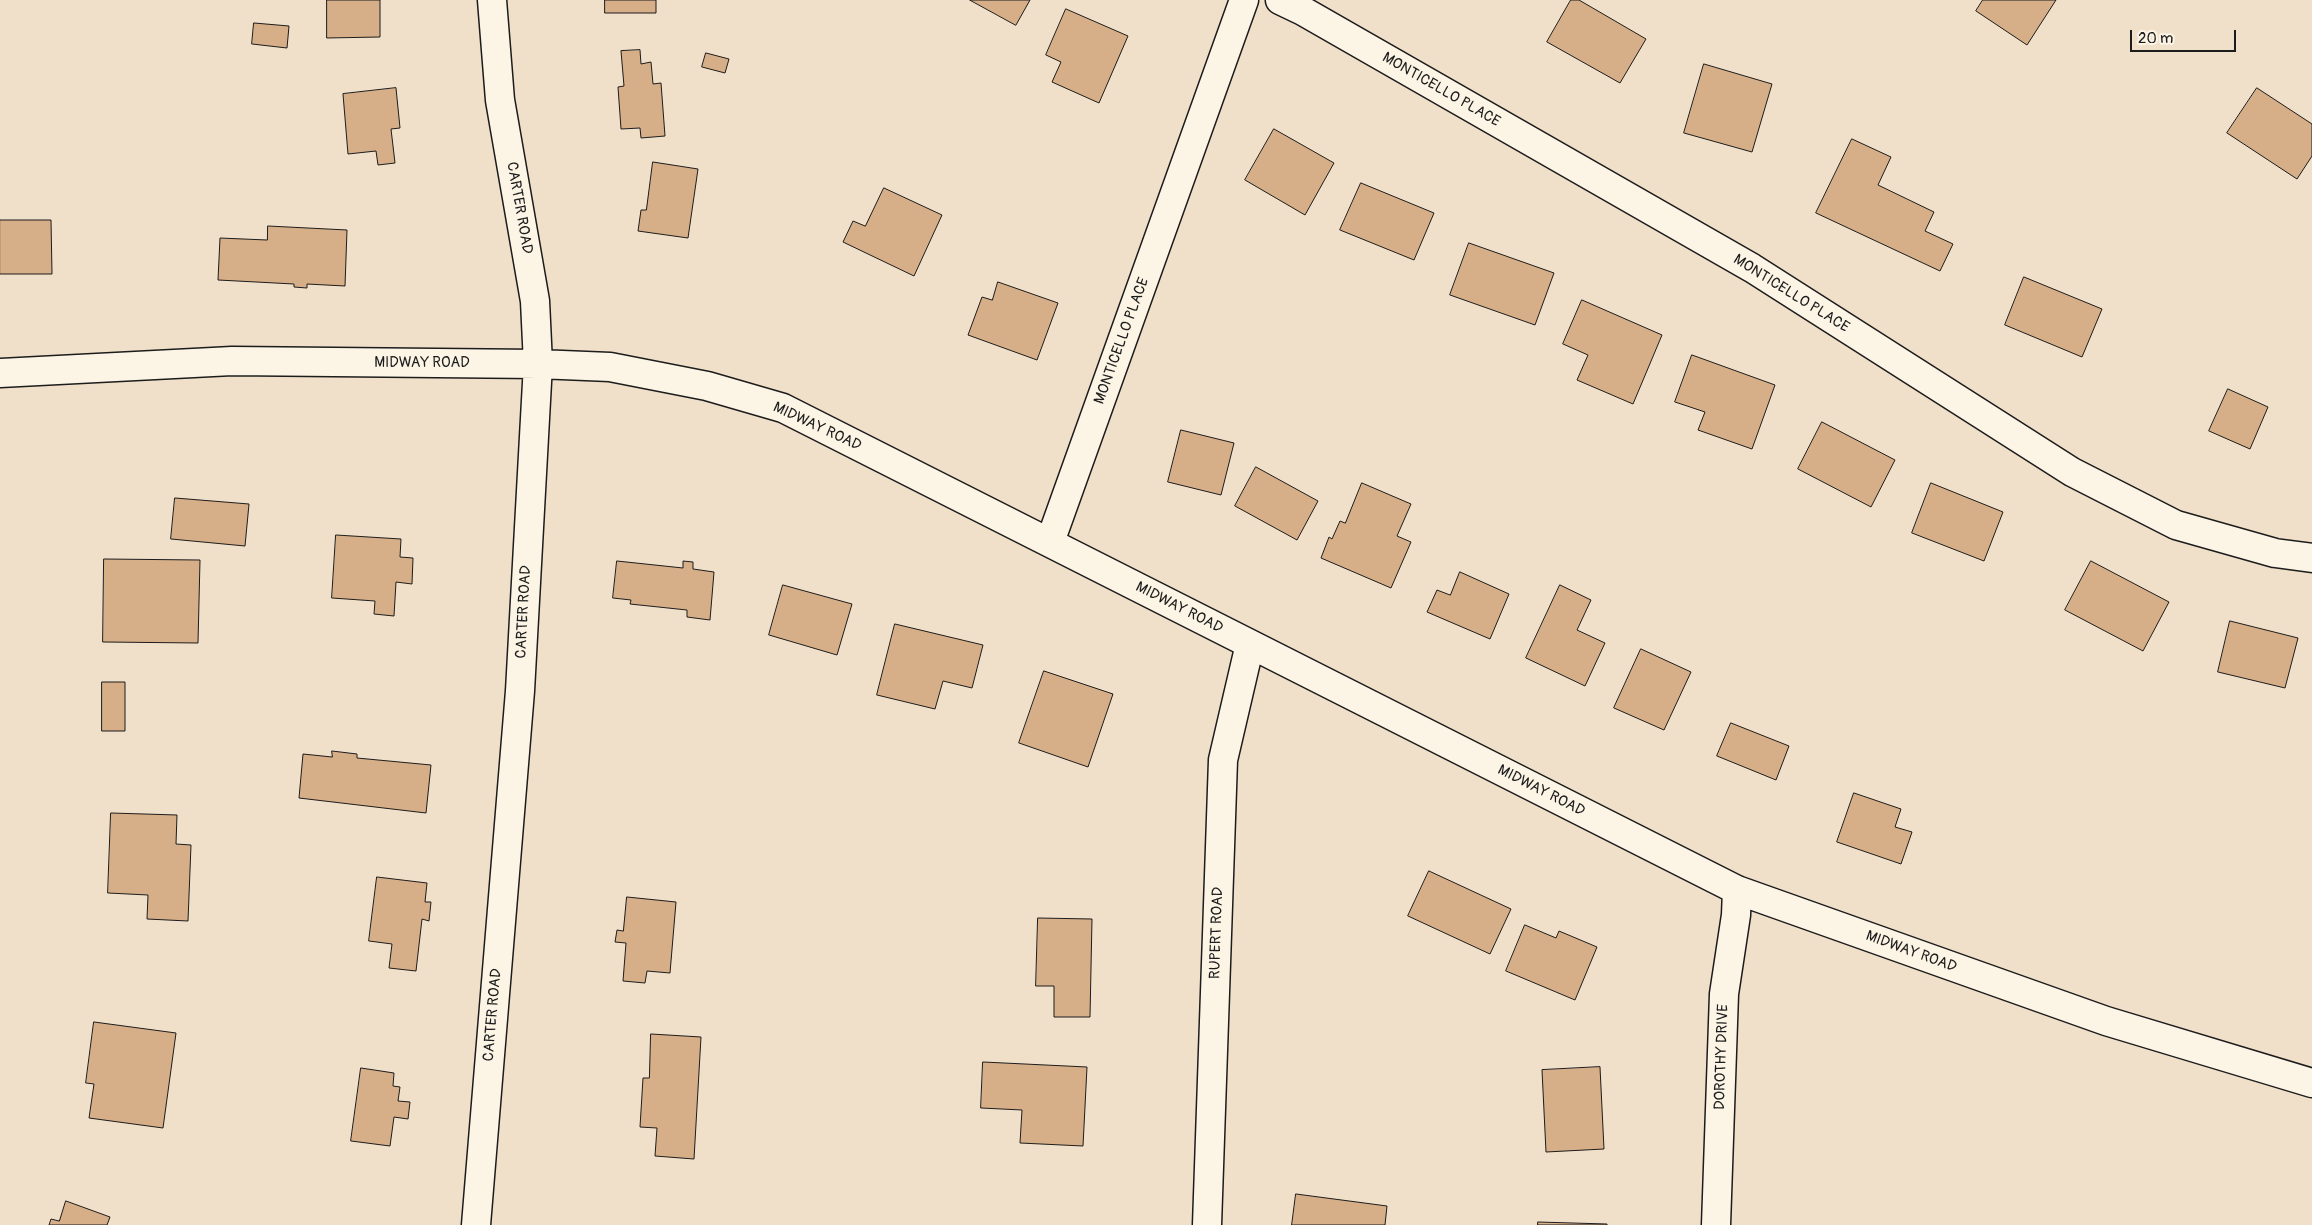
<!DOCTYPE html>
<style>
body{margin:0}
#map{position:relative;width:2312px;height:1225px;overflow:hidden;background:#f1e0c9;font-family:Pangolin,sans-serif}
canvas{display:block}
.scale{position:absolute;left:2130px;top:30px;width:106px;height:22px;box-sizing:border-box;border:2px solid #1c1c1c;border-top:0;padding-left:6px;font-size:15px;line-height:18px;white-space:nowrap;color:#1c1c1c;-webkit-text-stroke:4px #fcf5e5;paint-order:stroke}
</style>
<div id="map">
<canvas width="2312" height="1225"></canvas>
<div class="scale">20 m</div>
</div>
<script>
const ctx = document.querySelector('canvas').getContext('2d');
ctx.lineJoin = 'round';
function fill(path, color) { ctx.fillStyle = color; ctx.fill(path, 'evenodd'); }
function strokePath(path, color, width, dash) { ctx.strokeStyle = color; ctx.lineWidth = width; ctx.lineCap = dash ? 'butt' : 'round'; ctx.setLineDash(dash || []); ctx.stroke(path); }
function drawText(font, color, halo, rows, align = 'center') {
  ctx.font = font + ' Pangolin,sans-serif'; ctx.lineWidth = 5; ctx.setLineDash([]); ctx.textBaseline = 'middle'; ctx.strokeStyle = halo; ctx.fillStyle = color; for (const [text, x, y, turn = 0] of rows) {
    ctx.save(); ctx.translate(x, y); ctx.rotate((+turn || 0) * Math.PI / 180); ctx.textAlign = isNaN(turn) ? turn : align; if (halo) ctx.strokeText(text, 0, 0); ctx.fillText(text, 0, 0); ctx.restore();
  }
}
const building = new Path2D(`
 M 327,0 L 380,0 L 380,37 L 327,38 Z
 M 605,0 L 656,0 L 656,13 L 605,13 Z
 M 970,0 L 1030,0 L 1016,25 Z
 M 1571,0 L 1579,0 L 1646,39 L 1620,83 L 1547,42 Z
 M 1983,0 L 2056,0 L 2027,45 L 1976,11 Z
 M 1066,9 L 1128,36 L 1099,103 L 1052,82 L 1061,62 L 1046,55 Z
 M 254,23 L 289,26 L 287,48 L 252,44 Z
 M 640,50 L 641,64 L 651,62 L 653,84 L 661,83 L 665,136 L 641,138 L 640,128 L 621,129 L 618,87 L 624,86 L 621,51 Z
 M 706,53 L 729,59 L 725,73 L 702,67 Z
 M 1704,64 L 1772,84 L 1752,152 L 1684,133 Z
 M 396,88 L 400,128 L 391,129 L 395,163 L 378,165 L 376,151 L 348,154 L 343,94 Z
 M 2257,88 L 2312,124 L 2312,156 L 2297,179 L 2227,133 Z
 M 1274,129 L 1334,163 L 1305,215 L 1245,180 Z
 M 1852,139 L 1891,157 L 1878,185 L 1934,212 L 1925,231 L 1953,244 L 1940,271 L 1816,213 Z
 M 653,162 L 698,169 L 688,238 L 638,231 L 641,210 L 646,210 Z
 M 1361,183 L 1434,213 L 1414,260 L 1340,230 Z
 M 884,188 L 942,215 L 914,276 L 843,242 L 853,221 L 865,226 Z
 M 0,220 L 51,220 L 52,274 L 0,274 Z
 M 268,226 L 347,230 L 345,286 L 307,284 L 307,288 L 294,287 L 294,284 L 218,280 L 220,238 L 267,240 Z
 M 1469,243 L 1554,273 L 1535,325 L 1450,295 Z
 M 2024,277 L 2102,309 L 2082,357 L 2005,325 Z
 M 998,282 L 1058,303 L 1037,360 L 968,335 L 982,297 L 992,300 Z
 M 1582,300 L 1662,335 L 1633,404 L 1577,380 L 1588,355 L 1563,344 Z
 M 1692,355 L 1775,385 L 1752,449 L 1698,430 L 1705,412 L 1675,402 Z
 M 2228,389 L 2268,407 L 2250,449 L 2209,431 Z
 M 1822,422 L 1895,460 L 1871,507 L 1798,469 Z
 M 1181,430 L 1234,443 L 1221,495 L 1168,482 Z
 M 1256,467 L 1318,501 L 1297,540 L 1235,506 Z
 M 1362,483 L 1411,504 L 1397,536 L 1411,542 L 1391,588 L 1321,558 L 1329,537 L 1332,539 L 1340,521 L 1345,523 Z
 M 1931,483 L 2003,512 L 1984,561 L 1912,533 Z
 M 175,498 L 249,504 L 245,546 L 171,539 Z
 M 336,535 L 401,539 L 400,557 L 413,558 L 412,584 L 396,582 L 394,616 L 374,614 L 375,601 L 332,598 Z
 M 104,559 L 200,560 L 198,643 L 103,642 Z
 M 617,561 L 683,568 L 683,561 L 693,562 L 693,569 L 714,572 L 710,620 L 687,617 L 687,610 L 630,604 L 631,600 L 613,598 Z
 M 2091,561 L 2169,602 L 2143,651 L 2065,610 Z
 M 1460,572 L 1509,594 L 1490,639 L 1427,612 L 1437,590 L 1450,595 Z
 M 783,585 L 852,604 L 837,655 L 769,635 Z
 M 1560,585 L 1591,600 L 1577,630 L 1605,643 L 1585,686 L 1526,658 Z
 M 2230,621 L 2298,638 L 2285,688 L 2218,672 Z
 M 895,624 L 983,645 L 972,688 L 943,681 L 935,709 L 877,695 Z
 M 1641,649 L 1691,672 L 1664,730 L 1614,708 Z
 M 1044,671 L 1113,694 L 1088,767 L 1019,743 Z
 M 102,682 L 125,682 L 125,731 L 102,731 Z
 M 1731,723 L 1789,746 L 1776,780 L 1717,756 Z
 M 332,751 L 357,754 L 357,758 L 431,765 L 426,813 L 299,798 L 303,754 L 332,757 Z
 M 1854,793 L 1901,809 L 1895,827 L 1912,832 L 1901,864 L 1837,842 Z
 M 111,813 L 177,815 L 176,844 L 191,845 L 188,921 L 147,919 L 148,895 L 108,893 Z
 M 1429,871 L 1511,909 L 1490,954 L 1408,916 Z
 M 377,877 L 427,883 L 425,902 L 431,902 L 429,921 L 422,919 L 416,971 L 389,968 L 392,944 L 369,941 Z
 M 627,897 L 676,902 L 670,973 L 647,971 L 645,983 L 623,981 L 626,943 L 615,942 L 617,930 L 623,931 Z
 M 1038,918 L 1092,919 L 1090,1017 L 1054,1017 L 1054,986 L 1036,986 Z
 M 1525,925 L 1556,938 L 1559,931 L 1597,947 L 1575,1000 L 1506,971 Z
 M 94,1022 L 176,1033 L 163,1128 L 89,1118 L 94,1084 L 86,1083 Z
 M 651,1034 L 701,1037 L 694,1159 L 655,1156 L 657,1128 L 640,1127 L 643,1078 L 649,1078 Z
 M 983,1062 L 1087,1067 L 1083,1146 L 1020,1143 L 1022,1110 L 981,1108 Z
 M 1600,1067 L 1604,1149 L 1546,1152 L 1542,1070 Z
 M 361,1068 L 394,1073 L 393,1086 L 400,1087 L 398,1101 L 410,1102 L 408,1119 L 394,1117 L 390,1146 L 351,1141 Z
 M 1296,1194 L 1387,1206 L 1385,1225 L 1292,1225 Z
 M 66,1201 L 110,1217 L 107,1225 L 49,1225 L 51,1219 L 59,1221 Z
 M 1538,1222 L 1607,1224 L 1607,1225 L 1538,1225 Z`);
fill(building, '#d6ae87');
strokePath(building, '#1c1c1c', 1);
const minor = new Path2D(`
 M 1280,0 L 1303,11 L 1752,268 L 2072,472 L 2176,525 L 2275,553 L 2312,558
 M 0,373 L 232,361 L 538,364 L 610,367 L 707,386 L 783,408 L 1737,890 L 2106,1021 L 2312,1083
 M 1050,542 L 1244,0
 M 476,1225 L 520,691 L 538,364 L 535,301 L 500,100 L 492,0
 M 1207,1225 L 1223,760 L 1250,644
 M 1716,1225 L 1724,994 L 1736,915 L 1737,890`);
strokePath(minor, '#1c1c1c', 31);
strokePath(minor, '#fcf5e5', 28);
drawText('15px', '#1c1c1c', '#fcf5e5', [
 ["MONTICELLO PLACE",1441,90,30],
 ["CARTER ROAD",519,208,80],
 ["MONTICELLO PLACE",1791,294,32],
 ["MONTICELLO PLACE",1122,341,-70],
 ["MIDWAY ROAD",422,363],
 ["MIDWAY ROAD",817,427,25],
 ["MIDWAY ROAD",1179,608,27],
 ["CARTER ROAD",524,612,-87],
 ["MIDWAY ROAD",1541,791,27],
 ["RUPERT ROAD",1217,933,-88],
 ["MIDWAY ROAD",1911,952,20],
 ["CARTER ROAD",493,1015,-85],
 ["DOROTHY DRIVE",1722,1057,-88]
]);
</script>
